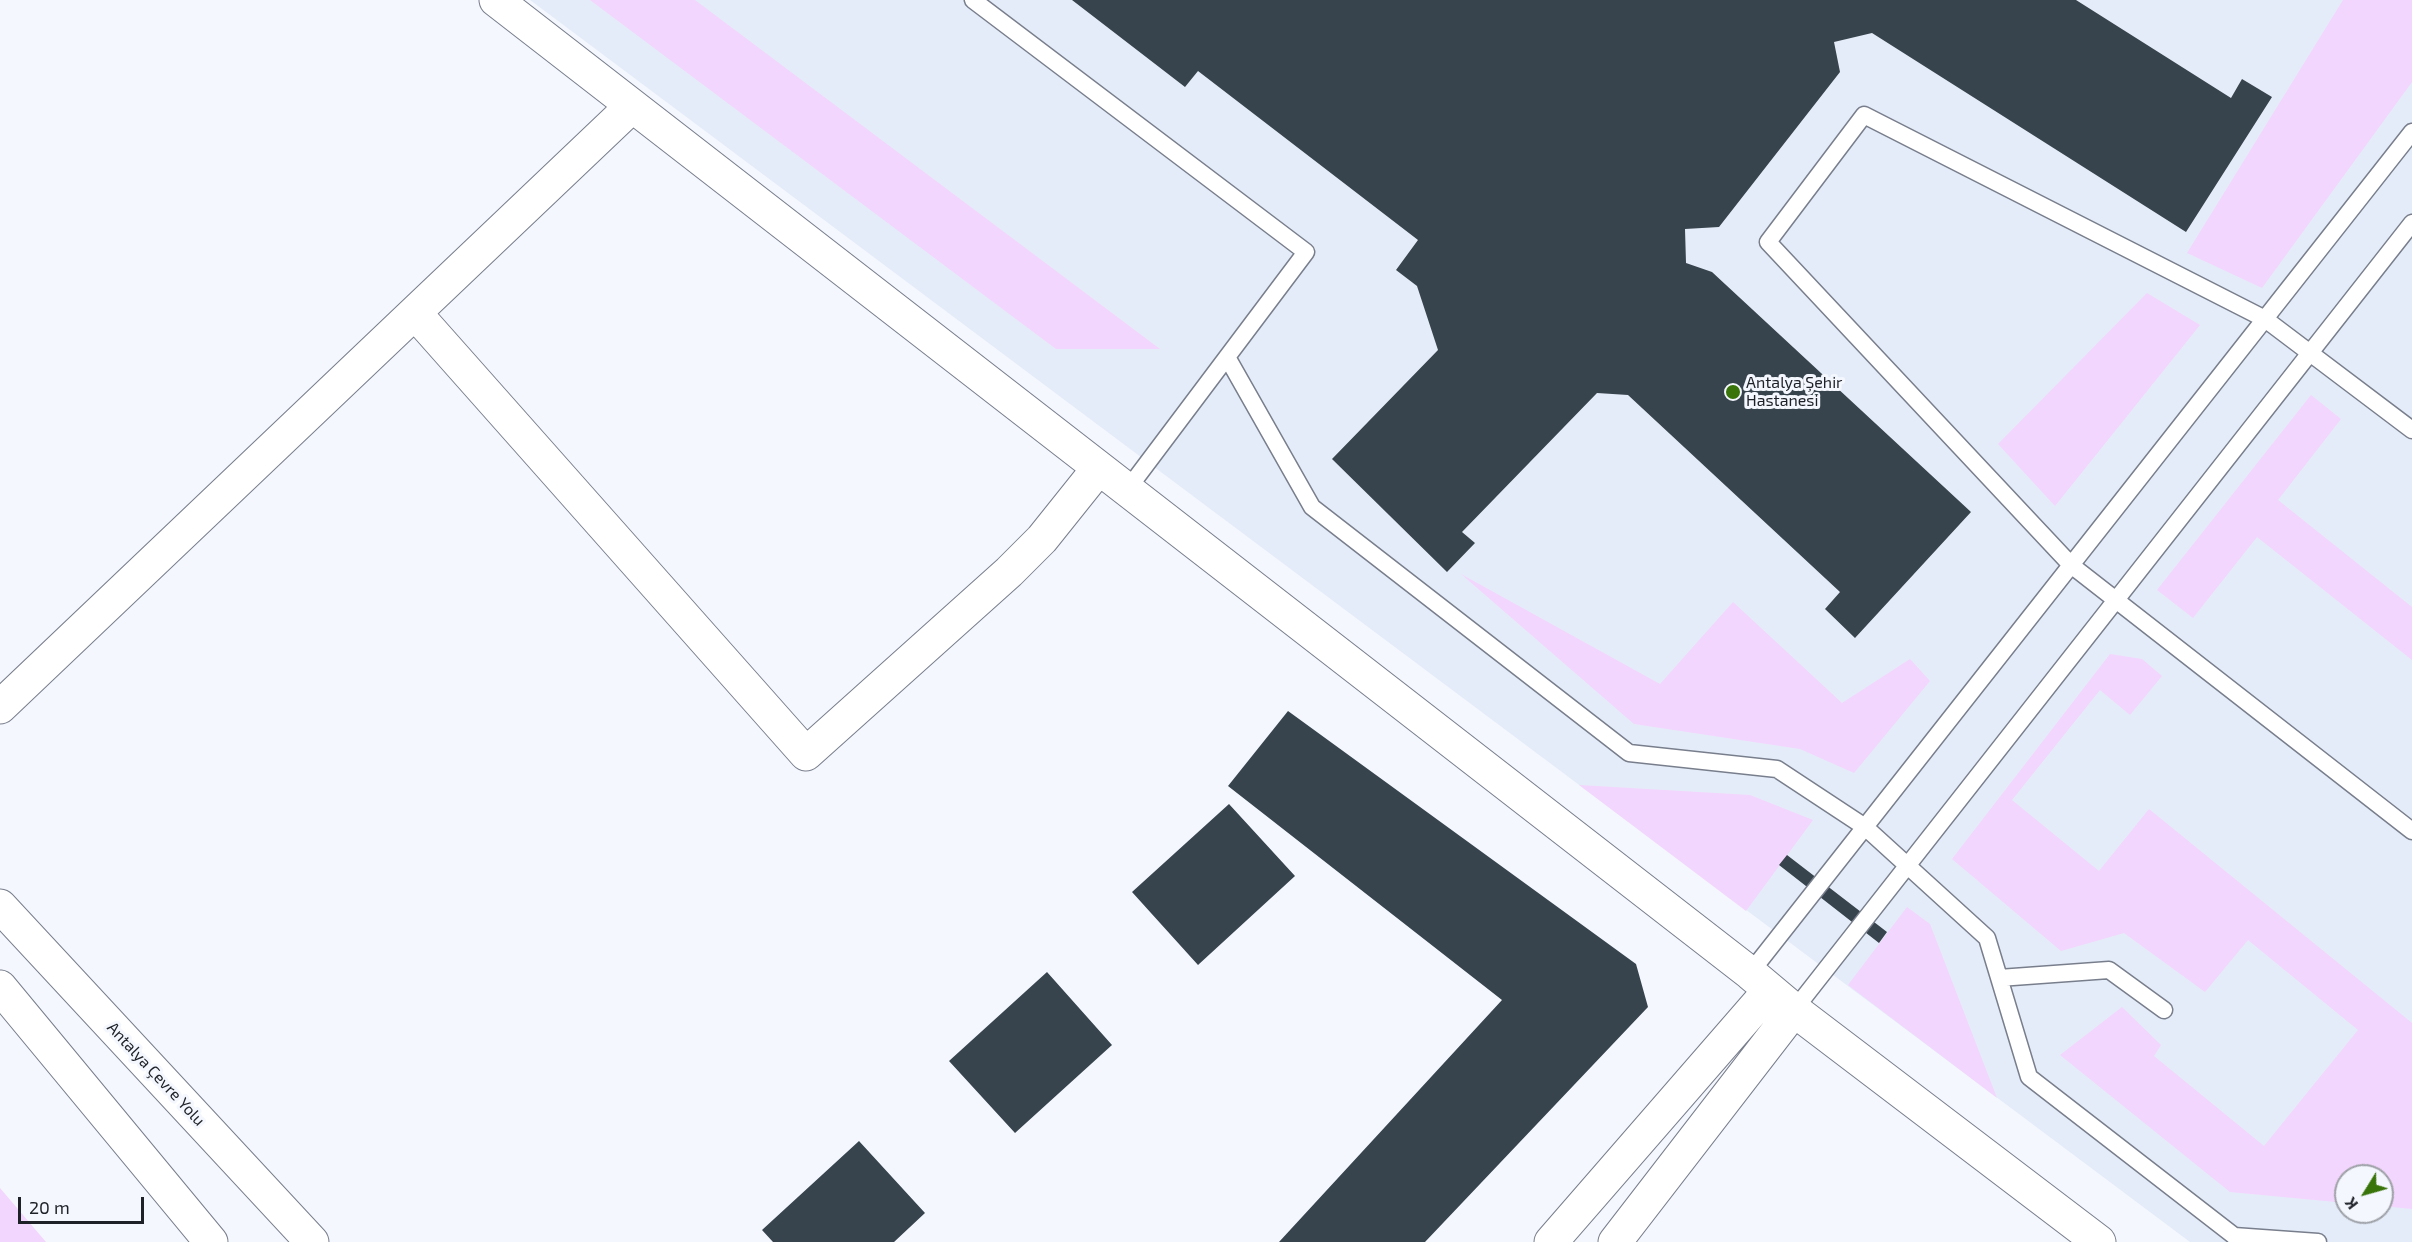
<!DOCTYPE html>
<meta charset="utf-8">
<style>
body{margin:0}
#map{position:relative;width:2412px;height:1242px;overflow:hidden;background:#f4f7fd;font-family:"Exo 2",sans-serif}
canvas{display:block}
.north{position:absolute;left:2334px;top:1164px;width:60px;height:60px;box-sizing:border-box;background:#f4f7fd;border:2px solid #9ea1a7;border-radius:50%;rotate:233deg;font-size:16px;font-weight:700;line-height:24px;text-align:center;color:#1e2127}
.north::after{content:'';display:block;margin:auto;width:21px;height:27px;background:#38740a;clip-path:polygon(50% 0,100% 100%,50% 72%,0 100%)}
.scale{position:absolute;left:18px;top:1197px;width:126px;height:27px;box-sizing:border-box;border:3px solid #1e2127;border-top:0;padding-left:8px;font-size:18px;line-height:21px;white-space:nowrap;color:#1e2127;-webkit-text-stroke:4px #f4f7fd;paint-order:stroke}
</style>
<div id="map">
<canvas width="2412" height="1242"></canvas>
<div class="north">K</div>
<div class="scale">20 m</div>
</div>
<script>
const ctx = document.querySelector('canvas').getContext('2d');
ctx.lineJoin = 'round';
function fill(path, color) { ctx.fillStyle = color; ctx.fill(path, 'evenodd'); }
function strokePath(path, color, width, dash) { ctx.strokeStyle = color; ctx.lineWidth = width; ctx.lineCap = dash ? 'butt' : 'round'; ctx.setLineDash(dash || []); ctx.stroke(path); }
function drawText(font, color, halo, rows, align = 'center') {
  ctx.font = font + ' "Exo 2",sans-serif'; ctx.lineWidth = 6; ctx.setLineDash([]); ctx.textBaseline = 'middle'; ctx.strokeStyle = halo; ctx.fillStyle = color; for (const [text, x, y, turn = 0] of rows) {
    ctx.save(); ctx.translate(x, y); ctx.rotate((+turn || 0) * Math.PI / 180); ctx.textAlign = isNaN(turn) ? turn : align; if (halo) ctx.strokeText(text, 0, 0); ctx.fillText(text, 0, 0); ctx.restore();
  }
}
fill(new Path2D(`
 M 530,0 L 2412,0 L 2412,1242 L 2190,1242 ZM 2346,1176 L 2382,1176 L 2382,1212 L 2346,1212 Z`), '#e5ecf9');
fill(new Path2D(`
 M 590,0 L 695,0 L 1160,349 L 1056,349 Z
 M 2343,0 L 2412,0 L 2412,82 L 2262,288 L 2187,253 Z
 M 2147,293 L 2200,325 L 2055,506 L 1998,444 Z
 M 2311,395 L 2341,419 L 2278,500 L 2412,607 L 2412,660 L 2257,537 L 2193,618 L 2157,590 Z
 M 1461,574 L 1660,684 L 1733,602 L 1842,703 L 1910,659 L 1930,681 L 1854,773 L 1800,749 L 1634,724 Z
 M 2110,654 L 2142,659 L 2162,676 L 2130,715 L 2100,690 L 2012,800 L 2099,871 L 2149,809 L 2412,1023 L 2412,1209 L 2382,1206 L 2382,1176 L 2346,1176 L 2346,1203 L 2230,1192 L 2060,1055 L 2122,1007 L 2161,1045 L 2154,1056 L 2264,1146 L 2358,1030 L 2248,940 L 2205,992 L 2124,933 L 2061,951 L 1952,859 Z
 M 1579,785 L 1750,795 L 1813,820 L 1746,911 Z
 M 1907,907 L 1930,924 L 1997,1098 L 1848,985 Z
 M 0,1188 L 46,1242 L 0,1242 Z`), '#f3d6fd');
fill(new Path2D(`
 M 1072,0 L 2076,0 L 2231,98 L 2242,79 L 2272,97 L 2186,232 L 1872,33 L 1834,42 L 1840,72 L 1719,227 L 1685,229 L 1686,263 L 1712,272 L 1971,512 L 1855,638 L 1825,609 L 1840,592 L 1628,395 L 1597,393 L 1462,532 L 1475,543 L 1447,572 L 1332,459 L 1438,350 L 1417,286 L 1396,270 L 1418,240 L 1198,71 L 1185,87 Z
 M 1288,711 L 1636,964 L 1648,1007 L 1425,1242 L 1279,1242 L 1502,1000 L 1228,786 Z
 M 1229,804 L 1295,876 L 1198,965 L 1132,892 Z
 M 1787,855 L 1887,932 L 1879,943 L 1779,865 Z
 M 1047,972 L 1112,1045 L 1015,1133 L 949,1061 Z
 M 859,1141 L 925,1213 L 894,1242 L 773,1242 L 762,1230 Z`), '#37444d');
const service = new Path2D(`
 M 973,0 L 1306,252 L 1127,490
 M 1227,357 L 1312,507 L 1629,753 L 1777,769 L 1865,827 L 1987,938 L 2029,1077 L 2242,1242
 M 2412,430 L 2265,319 L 1864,115 L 1768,242 L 2071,565 L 2412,831
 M 1750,973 L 2412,132
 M 1999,978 L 2109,970 L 2164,1010
 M 1794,1010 L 2412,223
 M 2234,1236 L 2318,1242`);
const minor = new Path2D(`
 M 496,0 L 1750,973 L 1794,1010 L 2099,1242
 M 415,313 L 806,754 L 1009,572 L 1042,539 L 1098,469
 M 0,707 L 632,106
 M 1551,1242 L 1770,990
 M 1615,1242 L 1794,1010`);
const primary = new Path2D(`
 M 0,906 L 312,1242
 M 0,987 L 211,1242`);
strokePath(service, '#787e8c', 19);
strokePath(minor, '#787e8c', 35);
strokePath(primary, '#787e8c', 35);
strokePath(service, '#fff', 16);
strokePath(minor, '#fff', 33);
strokePath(primary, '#fff', 33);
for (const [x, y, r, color] of [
 [1733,392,8,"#38740a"]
]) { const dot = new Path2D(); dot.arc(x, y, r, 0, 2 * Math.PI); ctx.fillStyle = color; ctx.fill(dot); strokePath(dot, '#f4f7fd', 2); }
drawText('16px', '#1e2127', '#f4f7fd', [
 ["Antalya Şehir",1746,383],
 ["Hastanesi",1746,401]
], 'left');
drawText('16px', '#1e2127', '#f4f7fd', [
 ["Antalya Çevre Yolu",156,1074,47]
]);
</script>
